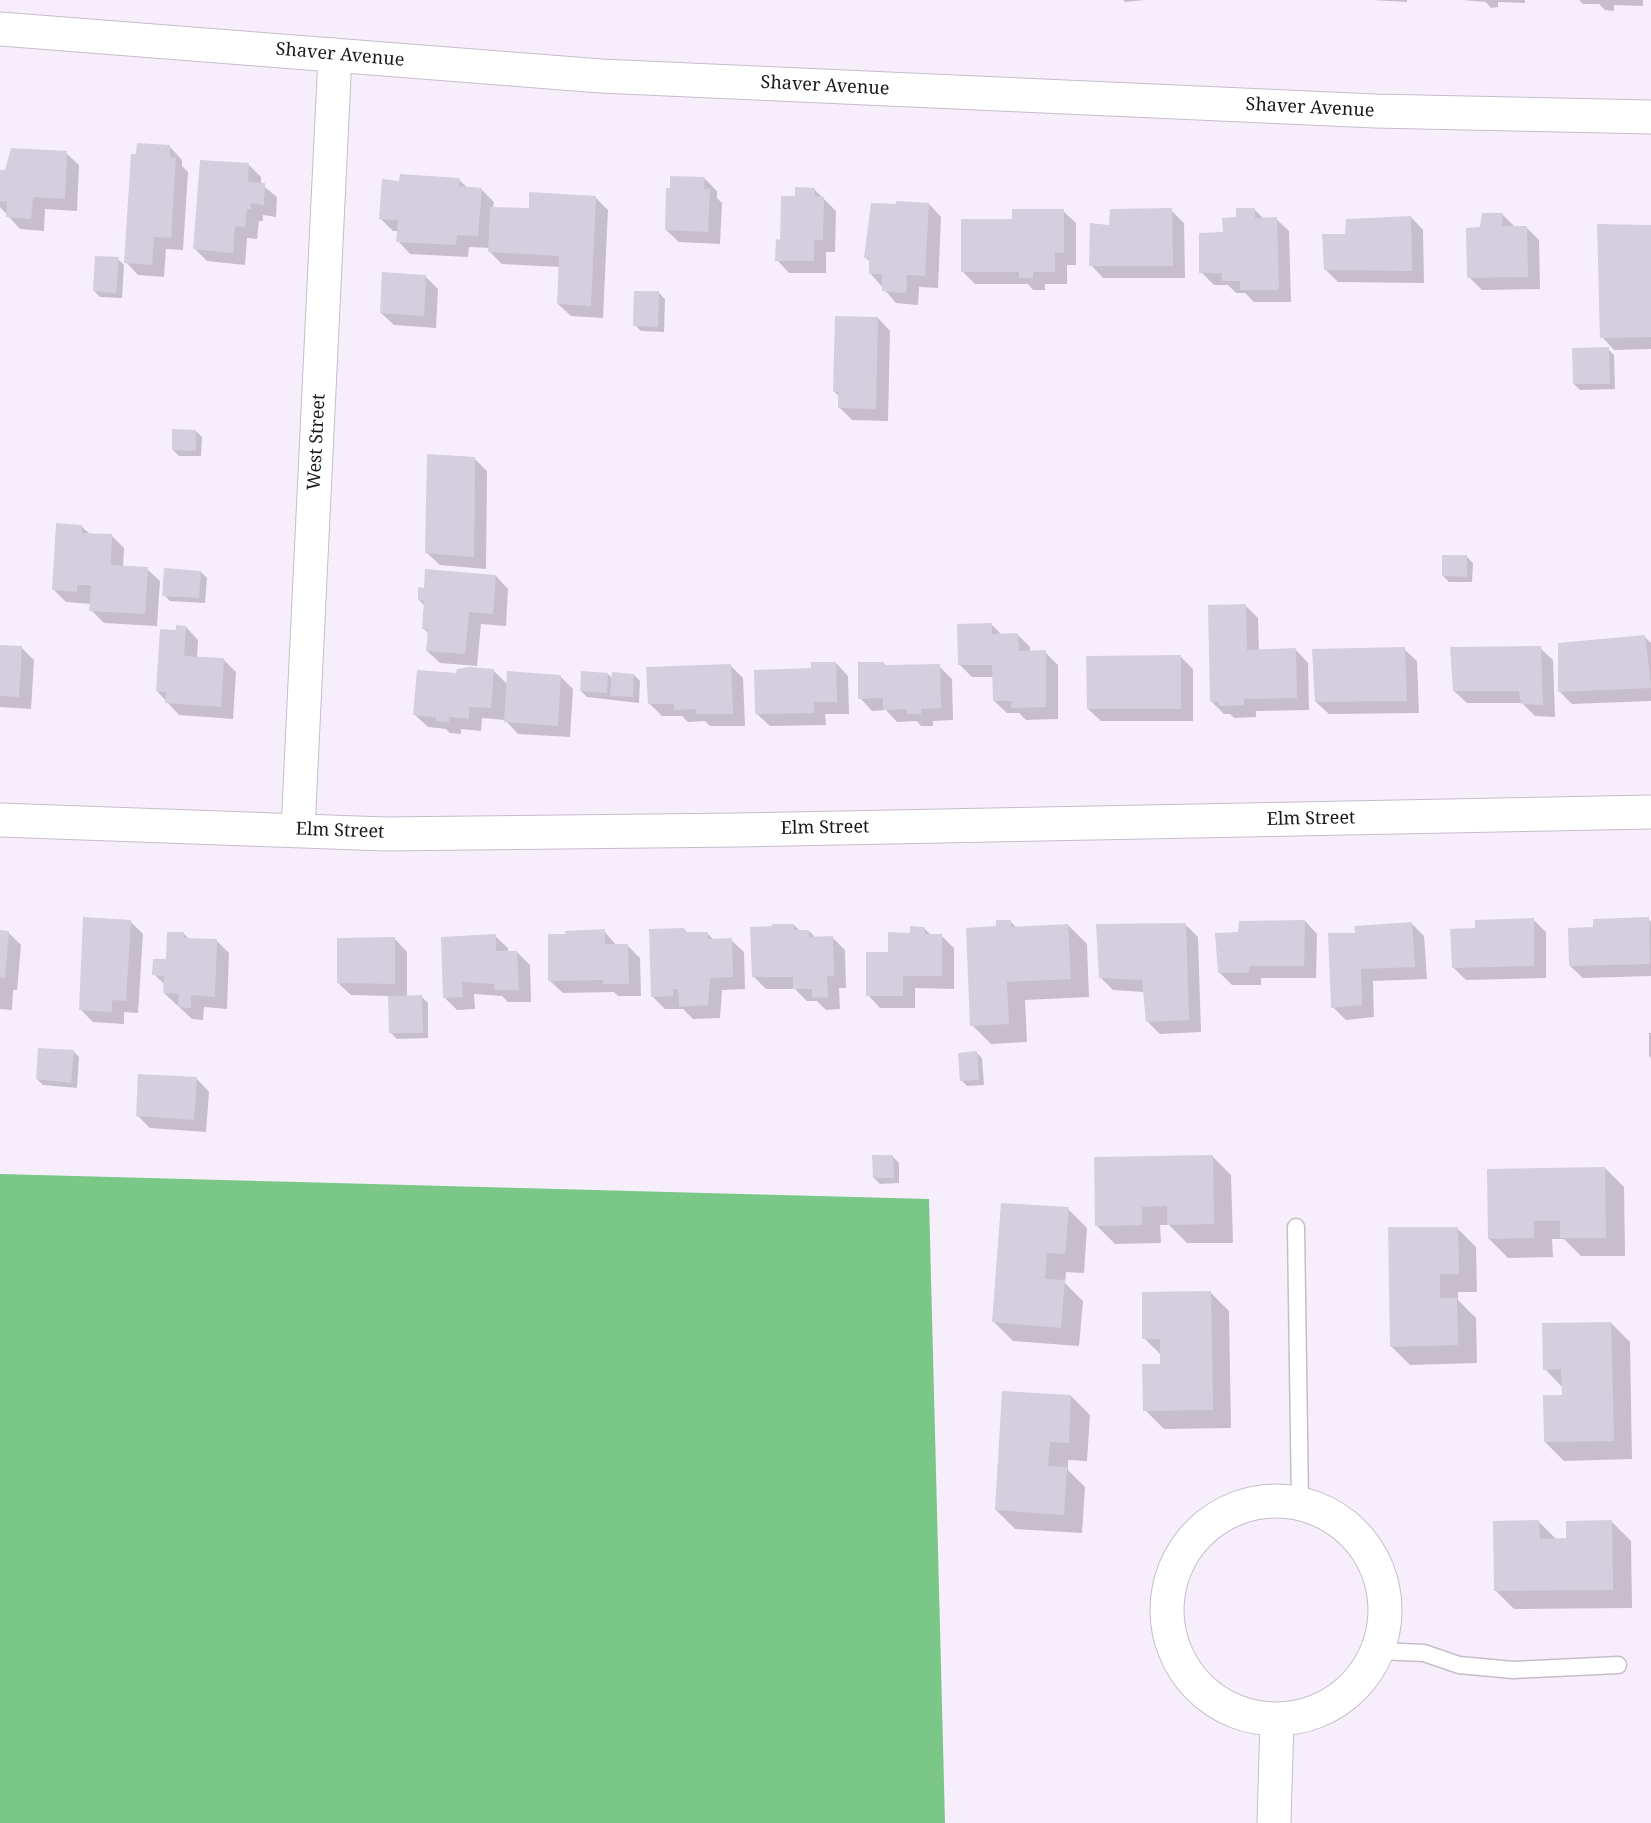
<!DOCTYPE html>
<style>
body{margin:0}
canvas{display:block;background:#f7eefc}
</style>
<canvas width="1651" height="1823"></canvas>
<script>
const ctx = document.querySelector('canvas').getContext('2d');
ctx.lineJoin = 'round';
function fill(path, color) { ctx.fillStyle = color; ctx.fill(path, 'evenodd'); }
function strokePath(path, color, width, dash) { ctx.strokeStyle = color; ctx.lineWidth = width; ctx.lineCap = dash ? 'butt' : 'round'; ctx.setLineDash(dash || []); ctx.stroke(path); }
function drawText(font, color, halo, rows, align = 'center') {
  ctx.font = font + ' "Noto Serif",serif'; ctx.lineWidth = 5; ctx.setLineDash([]); ctx.textBaseline = 'middle'; ctx.strokeStyle = halo; ctx.fillStyle = color; for (const [text, x, y, turn = 0] of rows) {
    ctx.save(); ctx.translate(x, y); ctx.rotate((+turn || 0) * Math.PI / 180); ctx.textAlign = isNaN(turn) ? turn : align; if (halo) ctx.strokeText(text, 0, 0); ctx.fillText(text, 0, 0); ctx.restore();
  }
}
fill(new Path2D(`
 M 0,1174 L 929,1199 L 945,1823 L 0,1823 Z`), '#7ac788');
fill(new Path2D(`
 M 1123,0 L 1145,0 L 1125,2 Z
 M 1371,0 L 1407,0 L 1407,2 Z
 M 1462,0 L 1525,0 L 1525,3 L 1498,2 L 1498,7 L 1491,8 L 1486,2 Z
 M 1579,0 L 1643,0 L 1643,6 L 1614,5 L 1614,11 L 1605,10 L 1599,4 L 1583,4 Z
 M 170,147 L 182,160 L 182,166 L 188,172 L 183,250 L 166,249 L 164,277 L 138,275 L 126,262 Z
 M 66,153 L 79,165 L 77,211 L 45,209 L 44,231 L 20,229 L 0,207 L 0,171 Z
 M 249,165 L 261,177 L 261,184 L 277,197 L 276,217 L 263,215 L 263,221 L 259,221 L 257,239 L 247,238 L 245,265 L 207,261 L 195,249 Z
 M 704,178 L 717,191 L 717,198 L 722,203 L 720,244 L 679,242 L 666,230 Z
 M 459,180 L 468,188 L 481,189 L 494,202 L 493,208 L 530,210 L 595,197 L 608,210 L 603,318 L 571,316 L 558,304 L 560,267 L 502,264 L 490,252 L 490,248 L 469,247 L 468,257 L 410,254 L 398,241 L 398,231 L 393,231 L 381,219 L 401,183 Z
 M 814,189 L 836,211 L 835,252 L 826,252 L 826,273 L 789,273 L 777,260 L 782,241 L 797,197 Z
 M 929,204 L 941,217 L 938,288 L 919,287 L 918,305 L 896,303 L 870,273 L 871,263 L 865,257 L 866,243 Z
 M 1254,209 L 1264,219 L 1276,219 L 1289,231 L 1291,302 L 1254,302 L 1245,293 L 1236,293 L 1228,285 L 1214,285 L 1201,272 L 1225,233 L 1238,218 Z
 M 1171,210 L 1184,223 L 1185,278 L 1103,278 L 1091,265 Z
 M 1063,211 L 1076,223 L 1076,265 L 1067,265 L 1067,284 L 1045,284 L 1045,290 L 1033,290 L 1028,284 L 975,284 L 962,271 L 1014,221 Z
 M 1502,214 L 1515,227 L 1526,227 L 1539,240 L 1540,289 L 1482,290 L 1469,277 L 1481,229 Z
 M 1411,217 L 1423,230 L 1424,283 L 1338,282 L 1325,269 L 1347,235 Z
 M 1651,226 L 1651,349 L 1614,350 L 1602,337 Z
 M 118,259 L 124,265 L 122,298 L 100,297 L 94,291 Z
 M 426,277 L 438,289 L 436,328 L 394,325 L 381,313 Z
 M 659,293 L 665,299 L 664,332 L 641,331 L 635,325 Z
 M 878,318 L 890,331 L 888,421 L 852,420 L 839,407 L 839,397 L 834,391 Z
 M 1608,349 L 1614,355 L 1615,389 L 1580,390 L 1574,384 Z
 M 196,431 L 202,437 L 201,456 L 179,456 L 173,450 Z
 M 475,459 L 487,471 L 486,569 L 440,565 L 427,553 Z
 M 81,526 L 90,534 L 112,536 L 124,548 L 123,568 L 147,569 L 160,581 L 157,626 L 104,623 L 91,610 L 91,604 L 66,602 L 53,589 Z
 M 1467,557 L 1473,563 L 1472,582 L 1449,582 L 1443,576 Z
 M 201,572 L 207,578 L 205,603 L 170,601 L 164,595 Z
 M 496,576 L 508,589 L 506,626 L 481,624 L 477,666 L 440,663 L 427,651 L 429,634 L 423,628 L 425,606 L 419,600 Z
 M 1246,606 L 1258,618 L 1259,651 L 1296,650 L 1308,663 L 1309,710 L 1256,711 L 1256,717 L 1234,718 L 1230,714 L 1224,714 L 1212,702 Z
 M 991,624 L 1002,635 L 1018,635 L 1030,647 L 1030,652 L 1045,652 L 1058,665 L 1058,719 L 1026,720 L 1019,713 L 1007,713 L 994,701 L 994,677 L 972,677 L 960,665 Z
 M 186,627 L 198,640 L 197,658 L 224,660 L 236,672 L 233,719 L 179,715 L 157,691 Z
 M 1645,637 L 1651,643 L 1651,701 L 1572,704 L 1560,692 Z
 M 0,646 L 21,647 L 34,660 L 31,709 L 0,707 Z
 M 1540,648 L 1553,660 L 1555,717 L 1535,716 L 1522,703 L 1467,703 L 1454,691 Z
 M 1404,649 L 1417,661 L 1419,713 L 1329,714 L 1316,702 Z
 M 1180,656 L 1193,669 L 1193,721 L 1101,721 L 1088,709 Z
 M 836,663 L 848,676 L 849,714 L 825,714 L 826,725 L 770,726 L 757,714 L 813,670 Z
 M 884,663 L 887,667 L 939,666 L 952,679 L 953,720 L 933,721 L 933,726 L 921,726 L 917,721 L 897,722 L 886,710 L 872,711 L 860,698 Z
 M 731,666 L 743,678 L 745,726 L 710,726 L 705,721 L 688,722 L 682,716 L 662,716 L 649,703 Z
 M 494,671 L 508,685 L 560,676 L 573,689 L 570,737 L 518,734 L 505,720 L 482,718 L 481,731 L 461,729 L 461,734 L 450,733 L 446,729 L 428,727 L 415,715 L 457,675 Z
 M 608,674 L 613,679 L 634,675 L 640,681 L 639,703 L 587,697 L 581,691 Z
 M 1533,919 L 1546,932 L 1546,978 L 1466,980 L 1453,967 L 1476,929 Z
 M 1648,919 L 1651,922 L 1651,976 L 1583,978 L 1570,966 Z
 M 1010,921 L 1017,928 L 1068,925 L 1087,944 L 1089,997 L 1025,1000 L 1027,1042 L 991,1044 L 972,1025 L 997,928 Z
 M 1305,921 L 1317,934 L 1316,978 L 1261,978 L 1261,985 L 1232,985 L 1219,972 L 1240,933 Z
 M 131,922 L 143,934 L 138,1013 L 124,1012 L 124,1024 L 93,1022 L 80,1009 Z
 M 1185,924 L 1198,937 L 1201,1032 L 1160,1034 L 1147,1021 L 1144,992 L 1113,990 L 1101,978 Z
 M 1412,924 L 1424,936 L 1427,979 L 1373,981 L 1374,1017 L 1346,1020 L 1333,1007 L 1356,934 Z
 M 794,925 L 800,931 L 809,931 L 816,938 L 833,938 L 845,950 L 846,988 L 839,988 L 840,1009 L 826,1010 L 817,1001 L 807,1001 L 795,989 L 766,989 L 753,976 Z
 M 924,928 L 931,935 L 941,935 L 954,948 L 954,989 L 915,988 L 915,1008 L 880,1008 L 868,995 L 889,954 L 912,935 Z
 M 684,929 L 688,934 L 707,933 L 714,940 L 731,940 L 744,952 L 745,989 L 722,990 L 720,1018 L 693,1019 L 683,1009 L 665,1009 L 653,997 Z
 M 604,931 L 617,946 L 627,945 L 640,958 L 641,996 L 618,996 L 614,992 L 563,993 L 550,981 Z
 M 0,932 L 8,932 L 21,945 L 17,990 L 13,990 L 12,1010 L 0,1009 Z
 M 184,934 L 190,940 L 217,941 L 229,953 L 227,1009 L 204,1007 L 203,1020 L 192,1019 L 164,993 L 165,985 L 154,974 L 167,961 Z
 M 495,936 L 508,948 L 508,953 L 517,952 L 530,965 L 531,1002 L 508,1002 L 502,996 L 474,994 L 475,1009 L 457,1010 L 444,997 Z
 M 395,939 L 407,952 L 407,997 L 422,997 L 428,1003 L 428,1038 L 397,1039 L 391,1033 L 390,996 L 351,995 L 338,983 Z
 M 1649,1033 L 1651,1033 L 1651,1058 L 1649,1056 Z
 M 73,1051 L 79,1057 L 77,1088 L 43,1085 L 37,1079 Z
 M 976,1052 L 982,1058 L 984,1085 L 967,1086 L 961,1080 Z
 M 197,1079 L 209,1092 L 206,1132 L 150,1128 L 137,1115 Z
 M 1212,1156 L 1231,1175 L 1233,1243 L 1187,1243 L 1169,1225 L 1160,1225 L 1161,1243 L 1115,1244 L 1096,1225 Z
 M 893,1157 L 899,1163 L 899,1183 L 880,1184 L 874,1178 Z
 M 1605,1168 L 1624,1187 L 1625,1256 L 1581,1256 L 1564,1239 L 1552,1239 L 1553,1257 L 1508,1258 L 1489,1239 Z
 M 1068,1209 L 1087,1228 L 1084,1273 L 1066,1272 L 1065,1283 L 1083,1301 L 1079,1346 L 1013,1341 L 994,1322 Z
 M 1457,1228 L 1476,1247 L 1477,1292 L 1458,1292 L 1458,1300 L 1476,1318 L 1477,1363 L 1410,1365 L 1391,1346 Z
 M 1210,1292 L 1229,1311 L 1231,1428 L 1164,1429 L 1145,1410 L 1162,1365 L 1162,1356 L 1144,1338 Z
 M 1611,1323 L 1630,1342 L 1632,1459 L 1564,1461 L 1545,1442 L 1564,1396 L 1563,1388 L 1545,1369 Z
 M 1071,1396 L 1090,1415 L 1087,1461 L 1068,1460 L 1068,1470 L 1085,1487 L 1082,1533 L 1015,1529 L 996,1510 Z
 M 1539,1522 L 1557,1540 L 1567,1540 L 1612,1522 L 1631,1541 L 1632,1608 L 1514,1609 L 1495,1590 Z`), '#0003');
fill(new Path2D(`
 M 137,143 L 170,145 L 170,157 L 176,158 L 171,238 L 154,237 L 152,265 L 124,263 L 131,154 L 136,154 Z
 M 11,148 L 67,151 L 65,199 L 33,197 L 31,219 L 6,217 L 7,202 L 0,201 L 0,170 L 5,170 Z
 M 200,160 L 249,163 L 248,182 L 265,183 L 264,205 L 251,203 L 251,209 L 247,209 L 245,227 L 235,226 L 233,253 L 193,249 Z
 M 400,174 L 460,178 L 459,186 L 482,188 L 478,236 L 457,235 L 456,245 L 396,242 L 398,220 L 379,219 L 382,179 L 399,181 Z
 M 670,176 L 705,177 L 704,189 L 710,189 L 708,232 L 665,230 L 666,188 L 670,188 Z
 M 795,187 L 815,188 L 815,196 L 824,197 L 823,240 L 814,240 L 814,261 L 775,261 L 776,239 L 780,240 L 781,196 L 795,196 Z
 M 529,192 L 596,196 L 591,306 L 557,304 L 559,256 L 488,252 L 490,207 L 529,208 Z
 M 896,201 L 929,203 L 925,276 L 907,275 L 906,293 L 882,291 L 882,274 L 869,274 L 869,258 L 864,258 L 871,203 L 896,204 Z
 M 1172,208 L 1173,266 L 1089,266 L 1090,223 L 1109,225 L 1110,209 Z
 M 1236,208 L 1255,208 L 1255,218 L 1277,217 L 1279,290 L 1240,290 L 1240,281 L 1222,281 L 1222,273 L 1199,273 L 1199,233 L 1223,232 L 1222,218 L 1236,217 Z
 M 1012,209 L 1064,209 L 1064,253 L 1055,253 L 1055,272 L 1033,272 L 1033,278 L 1019,278 L 1019,272 L 961,272 L 961,219 L 1012,219 Z
 M 1482,213 L 1503,213 L 1502,226 L 1527,226 L 1528,277 L 1467,278 L 1466,228 L 1480,227 Z
 M 1411,216 L 1412,271 L 1324,270 L 1322,234 L 1345,234 L 1346,219 Z
 M 1597,224 L 1651,225 L 1651,337 L 1600,338 Z
 M 95,256 L 119,257 L 116,293 L 93,291 Z
 M 382,272 L 426,275 L 424,316 L 380,313 Z
 M 634,291 L 659,291 L 658,327 L 633,326 Z
 M 835,316 L 878,317 L 876,409 L 838,408 L 838,392 L 833,392 Z
 M 1609,347 L 1610,384 L 1573,384 L 1572,348 Z
 M 172,429 L 196,430 L 196,451 L 172,450 Z
 M 427,454 L 475,457 L 474,557 L 425,553 Z
 M 56,523 L 82,525 L 82,533 L 112,534 L 111,565 L 148,567 L 145,614 L 89,611 L 91,585 L 77,585 L 77,592 L 52,590 Z
 M 1442,555 L 1467,555 L 1467,577 L 1442,576 Z
 M 164,568 L 201,571 L 199,598 L 162,596 Z
 M 425,569 L 496,575 L 493,614 L 469,612 L 465,654 L 426,651 L 428,629 L 422,629 L 424,601 L 418,600 L 418,587 L 424,588 Z
 M 1246,604 L 1247,650 L 1296,648 L 1297,698 L 1244,699 L 1244,705 L 1219,706 L 1219,702 L 1210,702 L 1208,605 Z
 M 992,623 L 992,634 L 1018,633 L 1019,651 L 1046,650 L 1046,707 L 1011,708 L 1012,701 L 993,701 L 992,665 L 958,665 L 957,624 Z
 M 176,625 L 186,626 L 184,656 L 224,658 L 221,707 L 165,703 L 166,692 L 156,691 L 160,629 L 176,630 Z
 M 1645,635 L 1651,688 L 1558,692 L 1558,643 Z
 M 0,645 L 22,646 L 19,697 L 0,696 Z
 M 1541,646 L 1543,705 L 1521,704 L 1519,691 L 1453,691 L 1450,647 Z
 M 1405,647 L 1407,701 L 1315,702 L 1312,649 Z
 M 1181,655 L 1181,709 L 1087,709 L 1086,656 Z
 M 811,662 L 836,662 L 837,702 L 814,702 L 814,713 L 755,714 L 754,670 L 811,668 Z
 M 858,662 L 884,662 L 884,665 L 940,664 L 941,708 L 921,709 L 921,714 L 907,714 L 907,709 L 883,710 L 883,698 L 858,699 Z
 M 731,664 L 733,714 L 696,714 L 696,709 L 674,710 L 674,704 L 648,704 L 646,667 Z
 M 469,667 L 494,669 L 491,708 L 469,707 L 469,719 L 449,717 L 449,722 L 436,721 L 436,717 L 413,715 L 417,670 L 456,673 L 457,669 Z
 M 507,671 L 561,675 L 558,726 L 504,722 Z
 M 581,671 L 608,673 L 607,693 L 580,691 Z
 M 612,672 L 634,674 L 633,697 L 610,696 Z
 M 83,917 L 131,920 L 126,1001 L 112,1000 L 112,1012 L 79,1010 Z
 M 1649,917 L 1650,964 L 1569,966 L 1568,928 L 1593,927 L 1593,919 Z
 M 1534,918 L 1534,966 L 1452,968 L 1450,929 L 1475,928 L 1475,920 Z
 M 996,920 L 1011,920 L 1011,927 L 1068,924 L 1071,979 L 1007,982 L 1009,1024 L 970,1026 L 966,928 L 996,926 Z
 M 1305,920 L 1304,966 L 1249,966 L 1249,973 L 1218,973 L 1215,933 L 1238,932 L 1239,921 Z
 M 1412,922 L 1415,967 L 1361,969 L 1362,1005 L 1331,1008 L 1328,933 L 1355,933 L 1354,926 Z
 M 1186,923 L 1189,1020 L 1146,1022 L 1142,980 L 1099,978 L 1096,924 Z
 M 772,924 L 794,924 L 794,930 L 809,930 L 809,937 L 833,936 L 834,976 L 827,976 L 828,997 L 812,998 L 812,989 L 793,989 L 793,977 L 752,977 L 750,927 L 772,926 Z
 M 910,926 L 925,927 L 925,934 L 942,934 L 942,976 L 903,976 L 903,996 L 866,996 L 866,952 L 888,952 L 888,932 L 910,933 Z
 M 684,928 L 685,932 L 708,932 L 708,939 L 732,938 L 733,977 L 710,978 L 708,1005 L 679,1007 L 678,989 L 673,989 L 673,996 L 651,997 L 649,929 Z
 M 605,929 L 605,944 L 628,944 L 629,984 L 603,984 L 603,980 L 548,981 L 548,934 L 566,934 L 565,931 Z
 M 0,930 L 9,931 L 5,978 L 0,977 Z
 M 167,932 L 184,932 L 184,938 L 217,939 L 215,997 L 191,995 L 191,1008 L 178,1007 L 179,994 L 163,993 L 164,976 L 152,975 L 153,959 L 166,959 Z
 M 496,934 L 496,951 L 517,951 L 519,990 L 494,990 L 494,984 L 462,982 L 463,997 L 443,998 L 441,937 Z
 M 395,937 L 395,984 L 337,983 L 337,938 Z
 M 422,995 L 423,1033 L 389,1033 L 388,996 Z
 M 38,1048 L 74,1050 L 71,1083 L 36,1079 Z
 M 977,1051 L 979,1080 L 960,1081 L 958,1053 Z
 M 138,1074 L 197,1077 L 194,1120 L 136,1116 Z
 M 872,1155 L 893,1155 L 894,1178 L 873,1178 Z
 M 1213,1155 L 1214,1224 L 1167,1225 L 1167,1206 L 1142,1207 L 1142,1225 L 1095,1226 L 1094,1157 Z
 M 1605,1167 L 1606,1238 L 1560,1238 L 1560,1221 L 1534,1221 L 1534,1238 L 1488,1239 L 1487,1169 Z
 M 1001,1203 L 1069,1207 L 1065,1254 L 1047,1253 L 1045,1279 L 1065,1280 L 1061,1328 L 992,1322 Z
 M 1388,1227 L 1458,1227 L 1459,1274 L 1440,1274 L 1440,1298 L 1457,1298 L 1458,1345 L 1390,1347 Z
 M 1211,1291 L 1213,1410 L 1143,1411 L 1142,1364 L 1160,1364 L 1160,1339 L 1142,1339 L 1142,1292 Z
 M 1611,1322 L 1614,1441 L 1544,1442 L 1543,1395 L 1562,1395 L 1561,1369 L 1543,1370 L 1542,1323 Z
 M 1002,1391 L 1071,1395 L 1069,1443 L 1050,1442 L 1048,1466 L 1067,1467 L 1064,1515 L 995,1510 Z
 M 1539,1520 L 1540,1539 L 1566,1538 L 1566,1521 L 1612,1520 L 1613,1590 L 1494,1591 L 1493,1521 Z`), '#d3cfdf');
const service = new Path2D(`
 M 1296,1227 L 1300,1504
 M 1379,1651 L 1424,1653 L 1459,1665 L 1513,1670 L 1618,1665`);
const minor = new Path2D(`
 M 0,29 L 601,76 L 1375,111 L 1651,117
 M 0,820 L 385,834 L 738,830 L 1651,812
 M 298,830 L 335,55
 M1167 1610a109 109 0 1 1 218 0a109 109 0 1 1-218 0Z
 M 1274,1823 L 1277,1720`);
strokePath(service, '#c6bdcb', 19);
strokePath(minor, '#c6bdcb', 35);
strokePath(service, '#fff', 16);
strokePath(minor, '#fff', 33);
drawText('18px', '#1b181d', '#fff', [
 ["Shaver Avenue",340,55,5],
 ["Shaver Avenue",825,86,3],
 ["Shaver Avenue",1310,108,3],
 ["West Street",317,442,-87],
 ["Elm Street",1311,819,-1],
 ["Elm Street",825,828,-1],
 ["Elm Street",340,831,2]
]);
</script>
